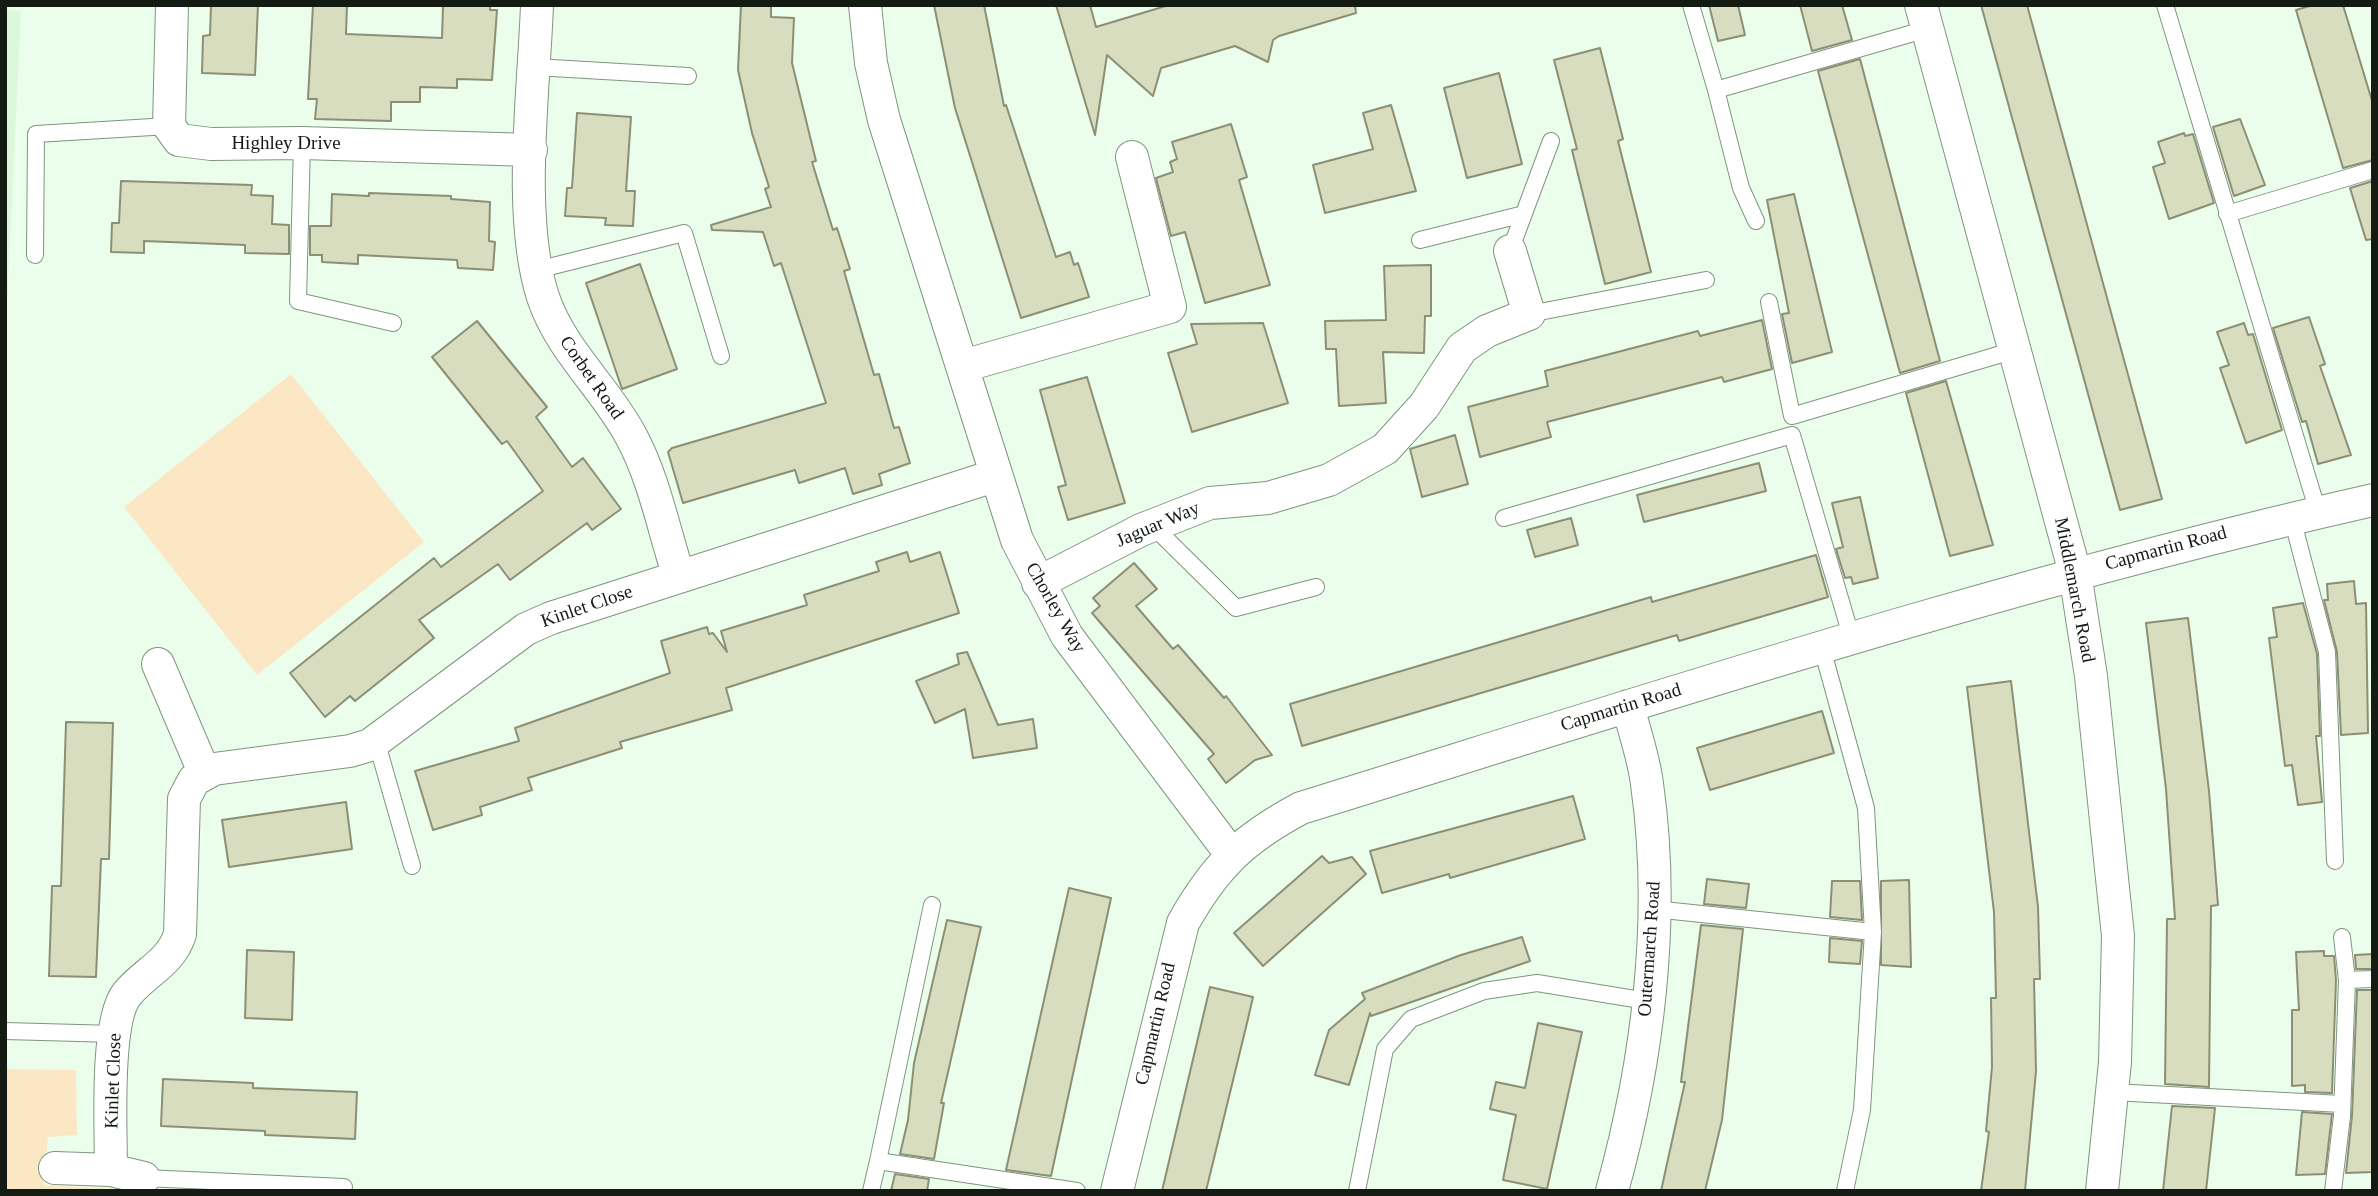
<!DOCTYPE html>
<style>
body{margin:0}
#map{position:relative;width:2378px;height:1196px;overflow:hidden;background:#ebfeeb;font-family:Georgia,serif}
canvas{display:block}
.frame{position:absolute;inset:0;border:7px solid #131b13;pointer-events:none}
</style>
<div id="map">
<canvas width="2378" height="1196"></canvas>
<div class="frame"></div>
</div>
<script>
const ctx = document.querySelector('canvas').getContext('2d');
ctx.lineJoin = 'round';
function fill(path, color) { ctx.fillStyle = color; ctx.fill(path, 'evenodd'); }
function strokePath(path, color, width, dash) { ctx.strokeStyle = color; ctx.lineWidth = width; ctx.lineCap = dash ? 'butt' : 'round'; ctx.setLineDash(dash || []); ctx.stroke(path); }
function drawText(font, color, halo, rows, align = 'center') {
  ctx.font = font + ' Georgia,serif'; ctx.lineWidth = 5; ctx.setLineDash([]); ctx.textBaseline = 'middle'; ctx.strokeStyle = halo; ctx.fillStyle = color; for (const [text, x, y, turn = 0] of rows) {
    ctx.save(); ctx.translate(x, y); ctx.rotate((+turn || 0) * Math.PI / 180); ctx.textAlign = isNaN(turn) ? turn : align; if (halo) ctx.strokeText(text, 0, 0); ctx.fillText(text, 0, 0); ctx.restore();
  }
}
fill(new Path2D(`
 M 5,10 L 21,11 L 5,345 Z`), '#dbf8db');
fill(new Path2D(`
 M 291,374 L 424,542 L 257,675 L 124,507 Z
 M 5,1069 L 76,1070 L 77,1135 L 48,1137 L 43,1185 L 149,1191 L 5,1191 Z`), '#fbe7c3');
const building = new Path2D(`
 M 211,5 L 258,5 L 255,75 L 202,73 L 203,36 L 210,35 Z
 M 313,5 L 347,5 L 346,34 L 442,38 L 443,5 L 490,5 L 490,10 L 497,10 L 492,80 L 457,79 L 457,88 L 420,87 L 420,102 L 391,102 L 391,121 L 315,119 L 317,99 L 308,99 Z
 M 741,5 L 771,5 L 771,17 L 794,18 L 792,63 L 816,161 L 812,162 L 833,230 L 837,228 L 850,269 L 844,271 L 874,375 L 879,374 L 894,428 L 899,427 L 910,463 L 879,474 L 882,485 L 853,494 L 845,468 L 799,483 L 795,470 L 683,503 L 668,452 L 672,448 L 826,403 L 781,263 L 774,266 L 763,232 L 712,230 L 711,225 L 771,207 L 765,189 L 769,187 L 752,133 L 738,70 Z
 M 934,5 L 984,5 L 1004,106 L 1006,105 L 1056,257 L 1070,252 L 1074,265 L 1078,263 L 1089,297 L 1021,318 L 955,108 Z
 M 1056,5 L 1090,5 L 1096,27 L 1169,5 L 1355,5 L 1356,13 L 1279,36 L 1273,40 L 1268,62 L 1235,46 L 1161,68 L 1153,96 L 1107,55 L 1095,135 Z
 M 1709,5 L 1738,5 L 1745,35 L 1718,41 Z
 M 1800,5 L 1842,5 L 1852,40 L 1812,51 Z
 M 1981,5 L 2027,5 L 2162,499 L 2120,510 Z
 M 2313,5 L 2343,5 L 2373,104 L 2373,160 L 2343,168 L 2296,10 Z
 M 1600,48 L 1623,139 L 1618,141 L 1651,272 L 1605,284 L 1572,150 L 1577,149 L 1554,60 Z
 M 1860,59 L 1940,361 L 1900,373 L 1818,71 Z
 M 1499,73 L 1522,164 L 1467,178 L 1444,88 Z
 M 1391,105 L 1416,191 L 1325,213 L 1313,165 L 1373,149 L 1363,113 Z
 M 577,113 L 631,117 L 626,191 L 635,191 L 633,226 L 605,225 L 606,218 L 565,216 L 567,188 L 572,188 Z
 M 2240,119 L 2265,185 L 2234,196 L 2213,127 Z
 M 1231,124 L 1247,177 L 1239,180 L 1270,285 L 1205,303 L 1185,232 L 1171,236 L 1156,178 L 1173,172 L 1170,162 L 1177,159 L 1172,142 Z
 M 2184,133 L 2185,136 L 2193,134 L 2214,203 L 2169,219 L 2153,167 L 2165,163 L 2158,142 Z
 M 121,181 L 252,185 L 251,195 L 273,196 L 272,224 L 289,225 L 289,254 L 245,253 L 245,245 L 144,241 L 144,253 L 111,252 L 112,223 L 119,223 Z
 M 2373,181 L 2373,239 L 2366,240 L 2350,188 Z
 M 369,193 L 451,196 L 451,199 L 490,202 L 489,241 L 495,242 L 493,270 L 458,268 L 457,260 L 358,255 L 358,264 L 322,262 L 322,255 L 310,255 L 310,226 L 331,226 L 332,194 L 369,196 Z
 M 1794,194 L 1832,352 L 1792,363 L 1782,314 L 1789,313 L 1767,200 Z
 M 640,264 L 677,369 L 622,389 L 586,283 Z
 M 1431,265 L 1431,316 L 1425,316 L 1424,353 L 1383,352 L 1386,403 L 1339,406 L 1336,349 L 1326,349 L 1325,321 L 1386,320 L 1384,266 Z
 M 2309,317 L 2325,364 L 2320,366 L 2351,455 L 2318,464 L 2306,421 L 2302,422 L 2273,328 Z
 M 1762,320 L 1772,369 L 1724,382 L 1722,377 L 1547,422 L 1551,437 L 1480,457 L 1468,407 L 1548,386 L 1545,371 L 1698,331 L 1700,336 Z
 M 477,321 L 547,407 L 536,417 L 572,467 L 583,458 L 621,509 L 592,530 L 587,523 L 510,580 L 498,564 L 419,620 L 434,638 L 355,701 L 350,696 L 325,717 L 290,673 L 434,558 L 441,567 L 543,491 L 507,441 L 502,444 L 432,357 Z
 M 1263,323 L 1288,403 L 1192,432 L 1168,353 L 1197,344 L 1191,324 Z
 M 2244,323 L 2248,335 L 2253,334 L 2282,430 L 2246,443 L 2220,368 L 2229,365 L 2217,332 Z
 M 1087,377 L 1125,503 L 1068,520 L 1058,487 L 1066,485 L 1040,390 Z
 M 1946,381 L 1993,545 L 1950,556 L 1906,393 Z
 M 1455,435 L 1468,484 L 1422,497 L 1410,449 Z
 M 1759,463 L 1766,491 L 1644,522 L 1637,495 Z
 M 1860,497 L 1878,578 L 1853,584 L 1851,577 L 1845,578 L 1836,549 L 1843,547 L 1832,503 Z
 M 1571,518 L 1578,545 L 1535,557 L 1527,530 Z
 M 907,552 L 910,562 L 940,552 L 959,613 L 726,688 L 732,710 L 620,742 L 622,748 L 528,778 L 532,790 L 480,807 L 482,815 L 433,830 L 415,771 L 519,741 L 515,728 L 670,673 L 661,641 L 707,627 L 709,634 L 713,633 L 727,652 L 721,631 L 807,605 L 804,595 L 879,571 L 876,562 Z
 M 1816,555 L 1828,597 L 1679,641 L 1677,635 L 1302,746 L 1290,704 L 1651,597 L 1652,602 Z
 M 1134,563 L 1157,589 L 1136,606 L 1173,649 L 1178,645 L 1224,698 L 1226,696 L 1272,755 L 1255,760 L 1226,783 L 1208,759 L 1214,754 L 1092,613 L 1100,606 L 1093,598 Z
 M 2354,581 L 2356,604 L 2366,603 L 2368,733 L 2341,735 L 2337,652 L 2324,600 L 2328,600 L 2327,584 Z
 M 2303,603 L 2317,654 L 2320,736 L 2316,736 L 2322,802 L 2298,805 L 2292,765 L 2285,766 L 2269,638 L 2277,637 L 2273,608 Z
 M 2188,618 L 2209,791 L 2218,905 L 2211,906 L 2209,1087 L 2165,1084 L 2167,919 L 2175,919 L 2166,789 L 2146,623 Z
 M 967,652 L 998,725 L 1033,719 L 1037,748 L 973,758 L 965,709 L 935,723 L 916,681 L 959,664 L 957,654 Z
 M 2011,681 L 2038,907 L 2040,979 L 2034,979 L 2036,1071 L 2025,1191 L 1981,1191 L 1989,1132 L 1986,1131 L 1992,1067 L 1991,998 L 1996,998 L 1994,912 L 1967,687 Z
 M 1822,711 L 1834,753 L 1710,790 L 1697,748 Z
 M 66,722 L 113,723 L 109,859 L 101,859 L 96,977 L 49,976 L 52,886 L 61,886 Z
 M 1573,796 L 1585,839 L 1450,878 L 1449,874 L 1382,893 L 1370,851 Z
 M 346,802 L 352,849 L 229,867 L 222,820 Z
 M 1322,856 L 1329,863 L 1352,857 L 1366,874 L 1263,966 L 1234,933 Z
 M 1707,879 L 1749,884 L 1746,908 L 1704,904 Z
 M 1909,880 L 1911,967 L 1881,965 L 1881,881 Z
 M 1832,881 L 1860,881 L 1862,920 L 1830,917 Z
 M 1069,888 L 1111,898 L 1051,1176 L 1006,1170 Z
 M 947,920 L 981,927 L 941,1103 L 944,1103 L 934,1159 L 900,1154 L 908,1120 L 914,1063 Z
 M 1701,925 L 1743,929 L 1722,1120 L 1705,1191 L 1661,1191 L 1685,1082 L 1681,1082 Z
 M 1522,937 L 1530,961 L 1371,1016 L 1370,1013 L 1349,1085 L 1315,1075 L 1329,1030 L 1365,999 L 1362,993 L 1461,955 Z
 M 1830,938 L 1862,941 L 1860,964 L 1829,962 Z
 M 247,950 L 294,952 L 292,1020 L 245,1018 Z
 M 2324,951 L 2324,956 L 2334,956 L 2336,980 L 2332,1093 L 2305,1092 L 2305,1085 L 2292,1086 L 2292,1010 L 2299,1010 L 2296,952 Z
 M 2373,954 L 2373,969 L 2356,969 L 2355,955 Z
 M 1210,987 L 1253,997 L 1247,1023 L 1206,1191 L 1162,1191 Z
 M 2357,990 L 2373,990 L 2373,1172 L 2346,1173 L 2352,1116 Z
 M 1538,1023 L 1582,1032 L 1547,1189 L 1503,1180 L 1516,1115 L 1490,1109 L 1496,1082 L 1525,1088 Z
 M 163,1079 L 253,1083 L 253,1088 L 357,1092 L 355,1139 L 265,1135 L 265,1131 L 161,1126 Z
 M 2172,1106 L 2215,1108 L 2206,1191 L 2163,1191 Z
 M 2302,1112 L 2332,1114 L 2325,1174 L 2296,1175 Z
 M 895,1174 L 929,1179 L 927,1191 L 891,1191 Z`);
fill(building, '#d9ddc0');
strokePath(building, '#8b8f73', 2);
const service = new Path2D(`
 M 1691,5 L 1716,90
 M 2165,5 L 2318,512
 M 535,67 L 688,76
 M 302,143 L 298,301 L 393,323
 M 2227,214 L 2373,170
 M 1756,221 L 1741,188 L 1716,90 L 1927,29
 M 1420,240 L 1524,214
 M 1510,251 L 1551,141
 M 35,255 L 36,134 L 169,126
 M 537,270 L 684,233 L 721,356
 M 1769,302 L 1792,416 L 2015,350
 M 1529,314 L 1706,280
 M 1504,518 L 1792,435 L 1852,639
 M 2292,518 L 2327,652 L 2335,861
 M 1153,526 L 1236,608 L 1316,587
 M 376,740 L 412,866
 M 1654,909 L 1873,932 L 1866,808 L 1822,648
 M 2342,937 L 2347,980 L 2373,979
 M 5,1031 L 115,1034
 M 2112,1092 L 2342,1104
 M 878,1161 L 932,905
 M 144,1178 L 344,1187
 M 871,1191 L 878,1161 L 1077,1191
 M 1357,1191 L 1385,1049 L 1411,1019 L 1484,991 L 1537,983 L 1647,1001
 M 1845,1191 L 1862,1110 L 1873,932
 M 2333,1191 L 2342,1116 L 2347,980`);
const minor = new Path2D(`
 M 172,5 L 169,126 L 179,140 L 211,144 L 302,143 L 531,150
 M 537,5 C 534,90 517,217 543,297 C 561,351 605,387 631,436 C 654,478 664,531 679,577
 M 865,5 L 871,63 L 884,120 L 1017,540 L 1067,636 L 1231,854
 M 1921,5 L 2075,573 L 2091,676 L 2118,936 L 2115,1062 L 2102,1191
 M 963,366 L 1170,307 L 1132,157
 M 1038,583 L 1141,530 L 1210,503 L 1268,498 L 1329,480 L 1385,449 L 1424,406 L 1462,348 L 1487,331 L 1529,314 L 1510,251
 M 158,664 L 204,772
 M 55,1168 L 111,1170 L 144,1178
 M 111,1170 C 111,1132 105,1021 127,994 C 145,972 171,963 180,934 L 184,799 L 194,780 L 214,769 L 350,751 L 370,745 L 526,629 L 551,618 L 994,476
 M 1117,1191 L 1183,923 C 1215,866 1243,839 1301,808 C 1656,698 2010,582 2373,500
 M 1612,1191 C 1648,1061 1666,918 1647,784 C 1644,758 1634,731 1628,706`);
strokePath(service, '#7f957f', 18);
strokePath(minor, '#7f957f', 34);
strokePath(service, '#fff', 16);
strokePath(minor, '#fff', 32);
drawText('19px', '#131b13', '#fff', [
 ["Highley Drive",286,144],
 ["Corbet Road",591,378,55],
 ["Jaguar Way",1158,525,-23],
 ["Capmartin Road",2166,549,-15],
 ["Middlemarch Road",2074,590,79],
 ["Kinlet Close",587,607,-19],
 ["Chorley Way",1055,608,60],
 ["Capmartin Road",1621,708,-17],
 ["Outermarch Road",1650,949,-86],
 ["Capmartin Road",1156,1024,-77],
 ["Kinlet Close",114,1081,-88]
]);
</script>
